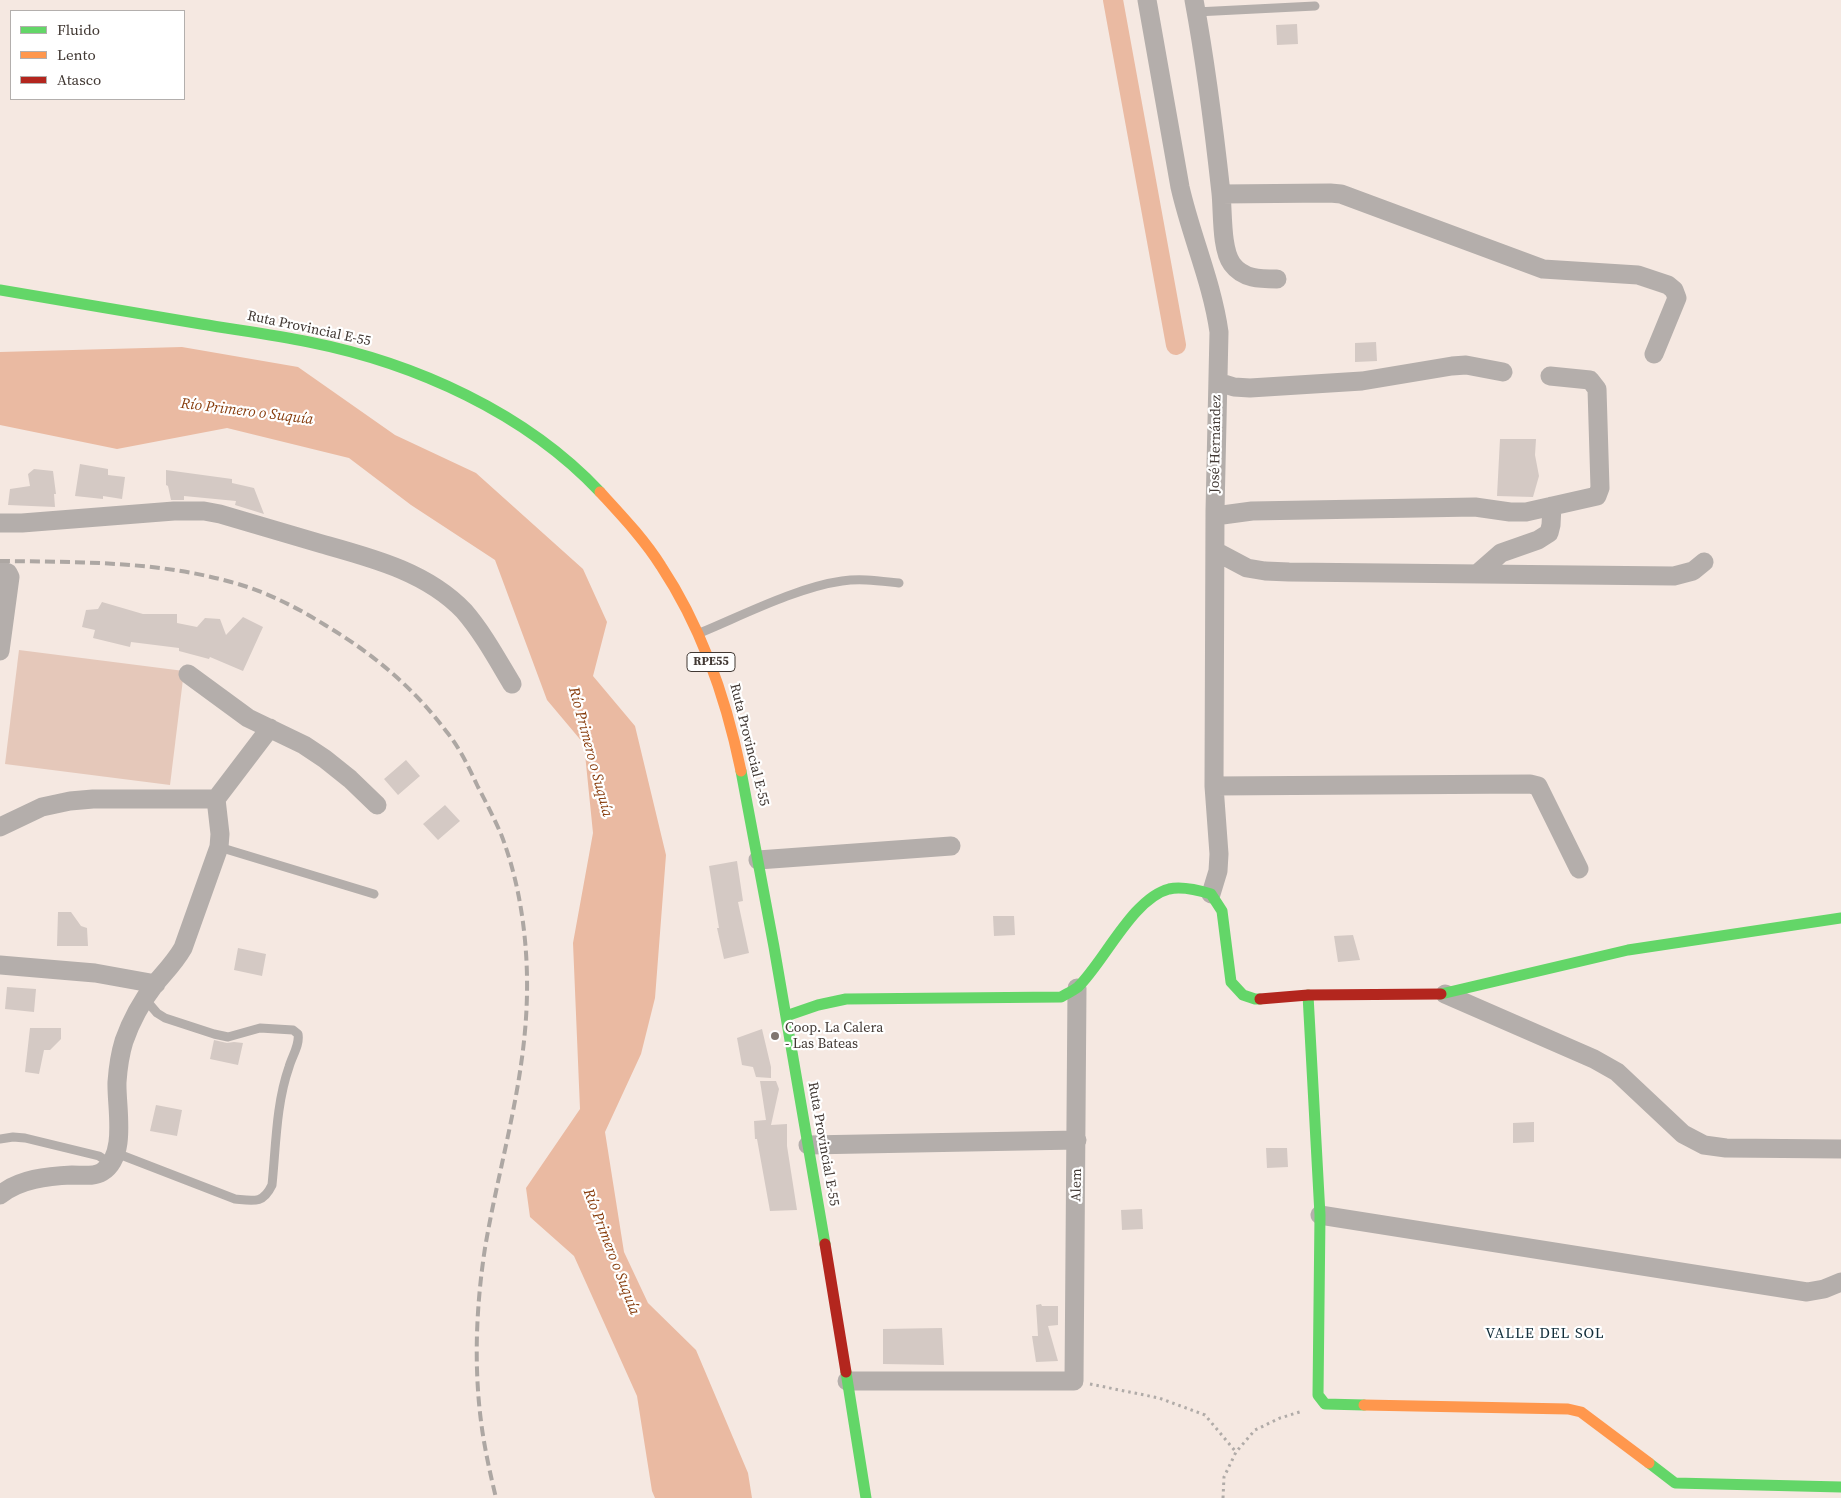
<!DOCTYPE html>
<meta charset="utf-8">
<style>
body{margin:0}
#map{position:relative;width:1841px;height:1498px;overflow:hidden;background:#f5e8e1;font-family:"Source Serif 4",serif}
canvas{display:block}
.legend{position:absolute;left:10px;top:10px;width:175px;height:90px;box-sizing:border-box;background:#fff;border:1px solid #b3afad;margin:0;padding:6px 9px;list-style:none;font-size:15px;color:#413833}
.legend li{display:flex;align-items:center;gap:10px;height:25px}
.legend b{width:25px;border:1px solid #b3afad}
</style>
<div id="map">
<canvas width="1841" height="1498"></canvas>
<ul class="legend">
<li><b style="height:6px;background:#63d668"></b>Fluido</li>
<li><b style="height:6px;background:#ff974d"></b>Lento</li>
<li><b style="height:6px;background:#b3261e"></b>Atasco</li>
</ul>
</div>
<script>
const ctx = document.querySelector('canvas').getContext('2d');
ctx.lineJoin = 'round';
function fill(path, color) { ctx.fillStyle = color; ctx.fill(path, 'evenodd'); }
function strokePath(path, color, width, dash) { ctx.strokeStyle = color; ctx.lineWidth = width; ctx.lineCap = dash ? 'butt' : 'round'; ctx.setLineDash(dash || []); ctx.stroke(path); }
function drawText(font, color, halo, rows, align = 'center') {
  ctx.font = font + ' "Source Serif 4",serif'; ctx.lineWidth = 4.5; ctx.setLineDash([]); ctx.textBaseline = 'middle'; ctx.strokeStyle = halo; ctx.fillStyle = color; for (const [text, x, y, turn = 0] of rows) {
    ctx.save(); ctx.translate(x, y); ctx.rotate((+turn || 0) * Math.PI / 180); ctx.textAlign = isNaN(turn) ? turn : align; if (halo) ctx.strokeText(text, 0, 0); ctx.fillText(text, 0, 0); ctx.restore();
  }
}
fill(new Path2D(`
 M 19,650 L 184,671 L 170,785 L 5,764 Z`), '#e5c8ba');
fill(new Path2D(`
 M 182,347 L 298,367 L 395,435 L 476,473 L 583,569 L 607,622 L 593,676 L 635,726 L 666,855 L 655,998 L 641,1054 L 605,1132 L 624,1252 L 648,1303 L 696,1350 L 748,1473 L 752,1498 L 655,1498 L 652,1491 L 637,1396 L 574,1256 L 530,1217 L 526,1188 L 580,1109 L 573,943 L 593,833 L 584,744 L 547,700 L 495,560 L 411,505 L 349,458 L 227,428 L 117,449 L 0,425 L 0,352 Z`), '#eabaa2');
strokePath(new Path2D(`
 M 1113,0 L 1176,345`), '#eabaa2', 20);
fill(new Path2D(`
 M 1297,24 L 1298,44 L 1277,45 L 1276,25 Z
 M 1376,342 L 1377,361 L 1355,362 L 1355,343 Z
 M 1500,439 L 1536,439 L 1535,455 L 1539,476 L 1533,497 L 1497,496 Z
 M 80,464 L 108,469 L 108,475 L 125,477 L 122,499 L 103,496 L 103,499 L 75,496 Z
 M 34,469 L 53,471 L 56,494 L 54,494 L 55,507 L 8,505 L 10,489 L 30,486 L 28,474 Z
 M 166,470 L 232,479 L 232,483 L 254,488 L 264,514 L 235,505 L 236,501 L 184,496 L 184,500 L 171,500 L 168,486 L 166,485 Z
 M 102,602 L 143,614 L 177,614 L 177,623 L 197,627 L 205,618 L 220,619 L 226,635 L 243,617 L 263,627 L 243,671 L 210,657 L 209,659 L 179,651 L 179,648 L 131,642 L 130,647 L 93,638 L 95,630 L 82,627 L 86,610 L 98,609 Z
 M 406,760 L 420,776 L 398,795 L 384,779 Z
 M 445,805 L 460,821 L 438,840 L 423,824 Z
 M 737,861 L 743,901 L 738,902 L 749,953 L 724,959 L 717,928 L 719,928 L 709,866 Z
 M 58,912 L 71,912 L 81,926 L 87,928 L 88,946 L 57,946 Z
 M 993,916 L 1014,916 L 1015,935 L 994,936 Z
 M 1353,935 L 1360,960 L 1338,962 L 1334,936 Z
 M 238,948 L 266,954 L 262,976 L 234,970 Z
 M 7,987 L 36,989 L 34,1012 L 5,1009 Z
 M 30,1028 L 61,1028 L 61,1039 L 50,1050 L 44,1050 L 39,1074 L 25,1072 Z
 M 762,1029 L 771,1067 L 771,1078 L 756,1077 L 753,1067 L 742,1065 L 737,1038 Z
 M 214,1040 L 227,1043 L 234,1042 L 243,1043 L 238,1065 L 210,1059 Z
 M 760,1081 L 776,1081 L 779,1089 L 771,1125 L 787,1124 L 787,1146 L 797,1210 L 770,1211 L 757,1139 L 755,1139 L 754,1121 L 766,1120 Z
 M 156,1105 L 182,1110 L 177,1136 L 150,1131 Z
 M 1534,1122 L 1534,1142 L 1513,1143 L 1513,1123 Z
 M 1266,1148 L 1287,1148 L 1288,1167 L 1267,1168 Z
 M 1142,1209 L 1143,1229 L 1122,1230 L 1121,1210 Z
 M 1041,1304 L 1042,1306 L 1058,1306 L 1058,1325 L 1048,1326 L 1058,1361 L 1036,1362 L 1032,1336 L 1038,1336 L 1036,1305 Z
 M 942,1328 L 944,1365 L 883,1364 L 883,1329 Z`), '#d4c9c4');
strokePath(new Path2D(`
 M 1090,1384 L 1159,1398 L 1205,1415 L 1236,1452
 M 1223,1498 L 1224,1477 L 1236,1452 L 1255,1430 L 1280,1418 L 1303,1411`), '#b0aba8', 3, [2.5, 4]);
strokePath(new Path2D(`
 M 1196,12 L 1315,6
 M 702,632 C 743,615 798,587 842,581 C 861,578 880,581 899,583
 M 219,847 L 374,894
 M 0,1139 L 13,1137 L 25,1138 L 99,1156 L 111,1164
 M 116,1153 L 235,1199 C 254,1201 263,1204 272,1185 C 276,1146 276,1104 289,1067 C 292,1056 300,1045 298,1034 L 293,1030 L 260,1028 L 228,1037 L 214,1034 L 165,1018 L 157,1013 L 145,999`), '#b4aeab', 9);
strokePath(new Path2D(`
 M 1147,0 L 1180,187 C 1191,236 1212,282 1219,332 L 1215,511 L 1214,786 L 1219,854 L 1218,871 L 1211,894
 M 1194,0 C 1206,64 1214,129 1221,193 C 1223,212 1221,249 1232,264 C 1243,279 1260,279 1277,279
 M 1221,194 L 1330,193 L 1341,194 L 1543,269 L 1638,275 L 1668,285 L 1674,290 L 1677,298 L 1654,354
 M 1218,382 L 1234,387 L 1250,388 L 1362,381 L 1452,366 L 1466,365 L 1503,372
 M 1215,516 L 1252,511 L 1475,507 L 1510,512 L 1526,512 L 1597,496 L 1600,488 L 1597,389 L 1590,380 L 1550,376
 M 0,523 L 22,523 L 174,511 L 204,511 L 220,514 C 254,524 288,534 322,544 C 372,558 427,572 464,611 C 483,633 497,659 512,684
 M 1215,551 L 1247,568 L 1265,571 L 1289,572 L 1674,576 L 1693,571 L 1704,562
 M 0,570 L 8,573 L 10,577 L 0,651
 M 1477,574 L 1501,553 L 1538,540 L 1549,533 L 1551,525 L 1552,506
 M 188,674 L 248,718 L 304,745 L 325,759 L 350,779 L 377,805
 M 1214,786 L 1530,784 L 1538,786 L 1579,869
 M 0,827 L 42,807 L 70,801 L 93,799 L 216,799 L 270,728
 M 758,860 L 951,846
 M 0,965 L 95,973 L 156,984
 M 1445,994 L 1594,1059 L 1617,1072 L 1683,1134 L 1704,1145 L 1726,1148 L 1841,1149
 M 808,1145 L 1077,1140
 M 0,1195 C 19,1179 48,1176 72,1175 C 82,1175 94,1177 102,1172 C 128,1156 116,1107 117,1082 C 118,1068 120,1054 124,1041 C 131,1021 142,1001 155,984 C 165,972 175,962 183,948 L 219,847 L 220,834 L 216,799
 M 1320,1215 L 1807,1292 L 1824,1289 L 1841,1282
 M 847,1381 L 1074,1381 L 1077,988`), '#b4aeab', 19);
strokePath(new Path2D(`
 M 0,290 C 67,301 134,313 201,324 C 237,330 274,335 309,342 C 415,363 526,413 600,492
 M 741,771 L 774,947 L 825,1244
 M 1441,994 L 1628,950 L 1841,918
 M 1308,995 L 1320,1215 L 1318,1395 L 1325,1404 L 1364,1405
 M 786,1016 L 818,1005 L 846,999 L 1061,997 C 1066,994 1073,991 1078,987 C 1104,962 1133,898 1169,889 C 1183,886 1198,890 1211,894 L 1222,911 L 1231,982 L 1243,995 L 1255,999 L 1260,999
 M 846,1372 L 866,1498
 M 1649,1463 L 1675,1483 L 1841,1487`), '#63d668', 11);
strokePath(new Path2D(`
 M 600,492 C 622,516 644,539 661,566 C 702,628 726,698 741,771
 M 1364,1405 L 1568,1409 L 1581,1412 L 1649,1463`), '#ff974d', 11);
strokePath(new Path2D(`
 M 1260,999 L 1308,995 L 1441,994
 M 825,1244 L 846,1372`), '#b3261e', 11);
strokePath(new Path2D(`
 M 0,561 C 77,562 157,561 231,582 C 265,591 296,607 325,625 C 372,653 413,687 446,731 C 460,748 469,768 478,787 C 486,802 494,818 501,834 C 523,891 530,957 526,1018 C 521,1096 498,1171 485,1248 C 475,1313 473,1382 485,1447 C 488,1464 492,1481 496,1498`), '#ada7a3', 4, [10, 5]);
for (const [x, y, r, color] of [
 [775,1036,5,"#807670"]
]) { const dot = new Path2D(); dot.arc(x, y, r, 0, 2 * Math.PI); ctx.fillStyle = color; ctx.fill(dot); strokePath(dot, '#fff', 2); }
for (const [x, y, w] of [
 [711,662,48]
]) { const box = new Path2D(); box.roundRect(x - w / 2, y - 9.5, w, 19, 4); ctx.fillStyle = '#fff'; ctx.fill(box); strokePath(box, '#413833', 1); }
drawText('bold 12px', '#413833', null, [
 ["RPE55",711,662]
]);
drawText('14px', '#413833', '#fff', [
 ["Ruta Provincial E-55",309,329,12],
 ["José Hernández",1216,444,-89],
 ["Ruta Provincial E-55",749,745,76],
 ["Ruta Provincial E-55",823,1144,80],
 ["Alem",1077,1185,-89]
]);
drawText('14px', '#413833', '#fff', [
 ["Coop. La Calera",785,1028],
 ["- Las Bateas",785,1044]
], 'left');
drawText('italic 15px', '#873c0c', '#fff', [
 ["Río Primero o Suquía",247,412,7],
 ["Río Primero o Suquía",590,752,75],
 ["Río Primero o Suquía",611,1252,69]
]);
ctx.letterSpacing = '1px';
drawText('15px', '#122e3a', '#fff', [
 ["VALLE DEL SOL",1545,1334]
]);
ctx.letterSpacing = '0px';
</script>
